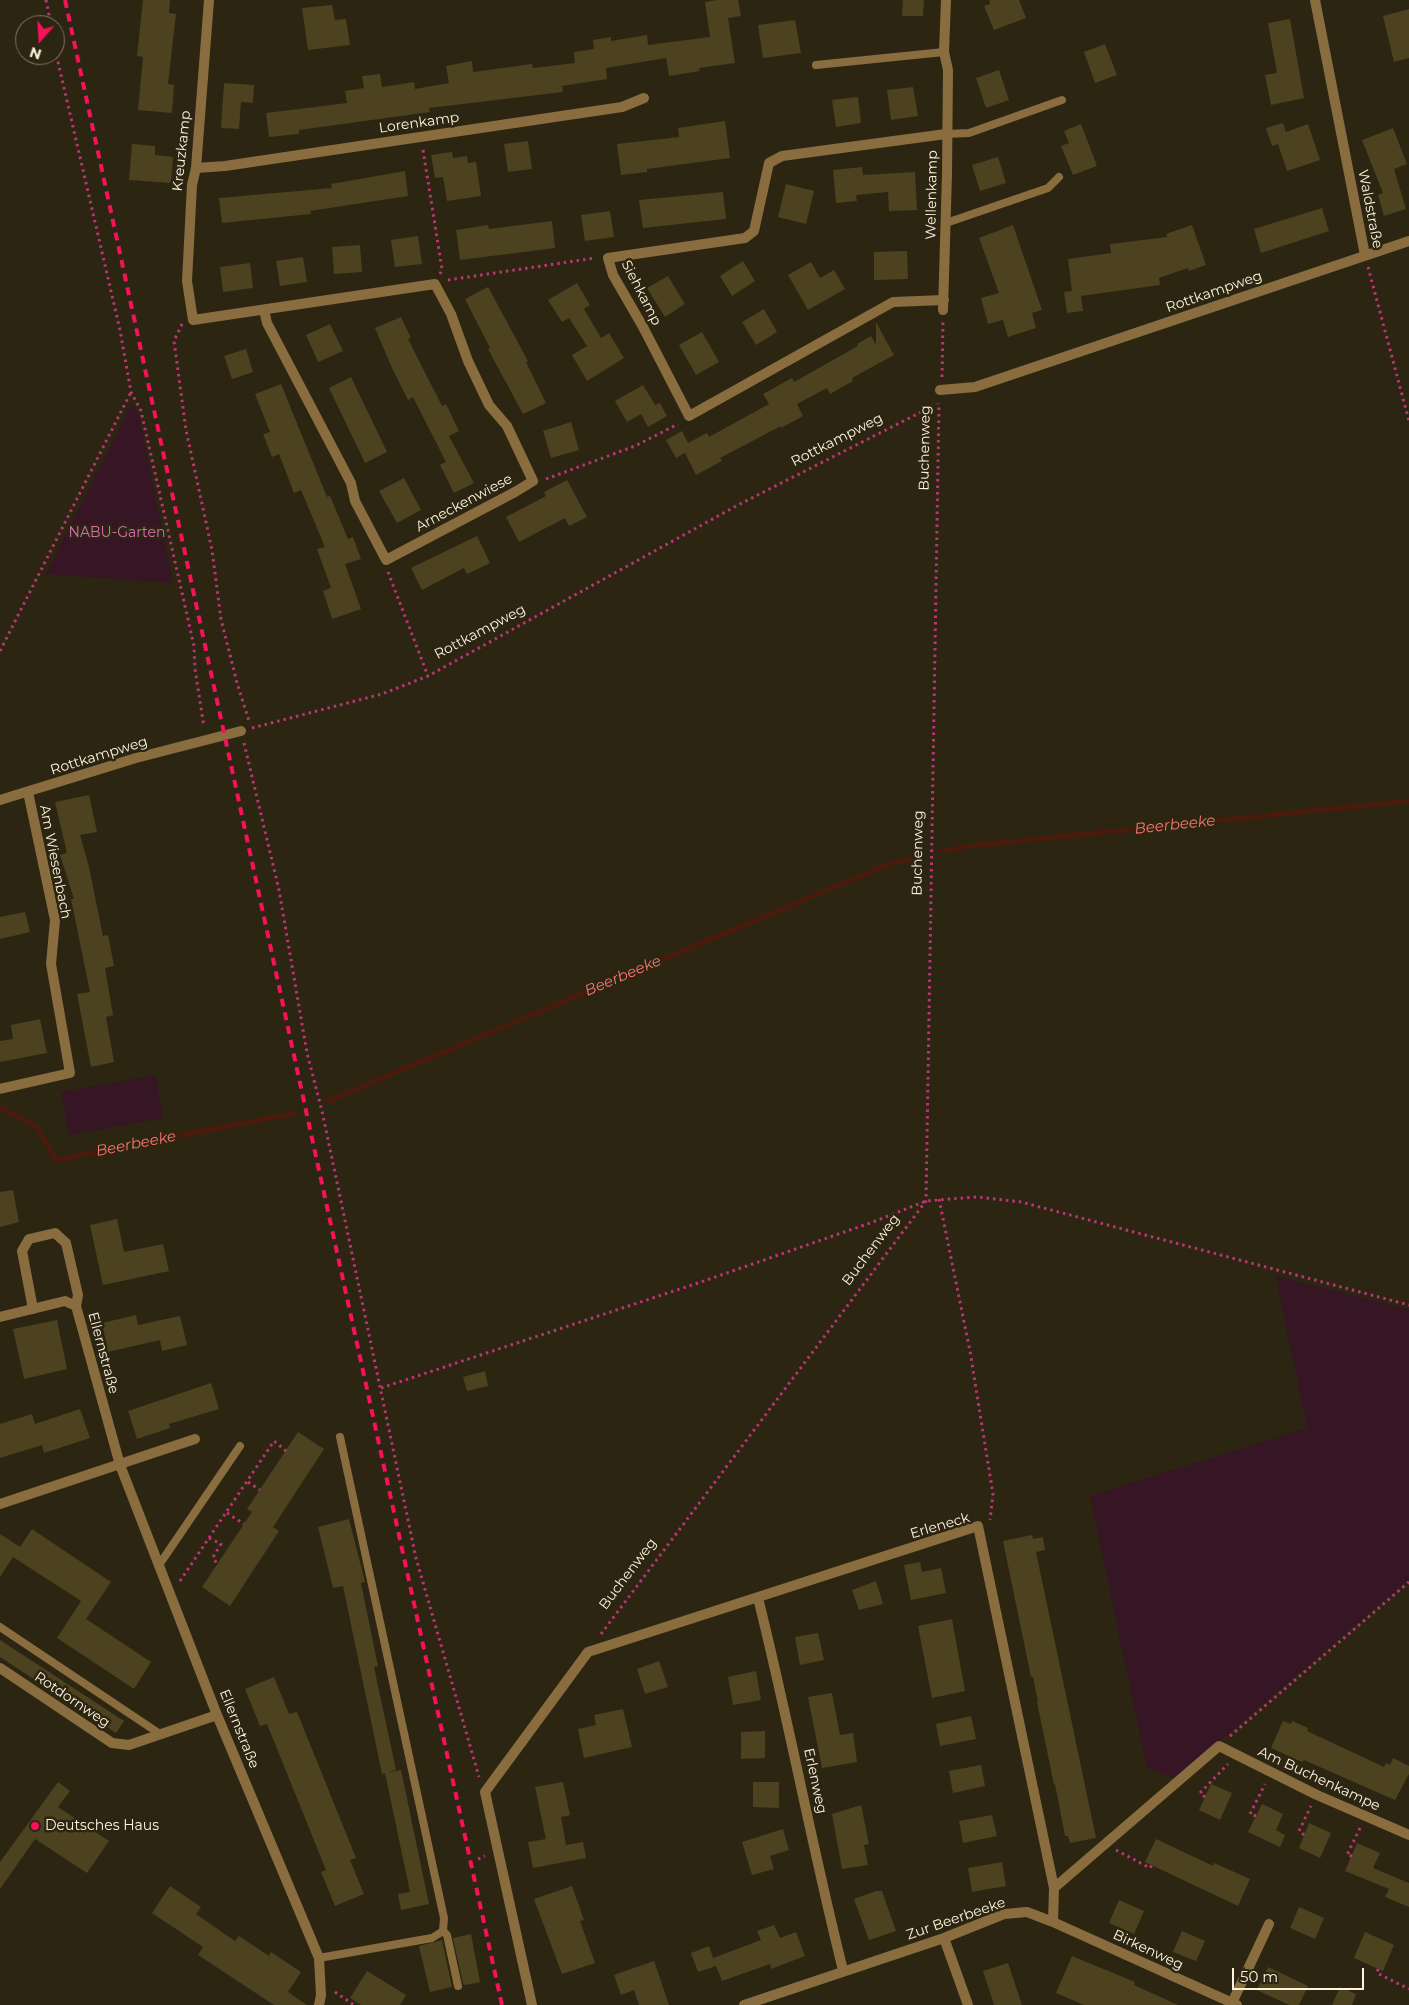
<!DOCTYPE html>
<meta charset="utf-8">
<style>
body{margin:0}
#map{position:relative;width:1409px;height:2005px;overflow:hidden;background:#2c2512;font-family:Montserrat,sans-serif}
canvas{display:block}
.north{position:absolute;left:15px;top:15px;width:50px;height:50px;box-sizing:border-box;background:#2c2512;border:1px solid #807864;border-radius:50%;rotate:199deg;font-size:14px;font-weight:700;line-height:20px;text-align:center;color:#fef4de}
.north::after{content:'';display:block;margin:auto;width:18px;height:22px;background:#f8105a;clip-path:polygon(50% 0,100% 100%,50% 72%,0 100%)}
.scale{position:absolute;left:1232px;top:1968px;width:132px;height:22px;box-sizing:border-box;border:2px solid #fef4de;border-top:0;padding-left:6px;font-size:15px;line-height:18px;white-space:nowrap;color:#fef4de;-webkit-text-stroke:4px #2c2512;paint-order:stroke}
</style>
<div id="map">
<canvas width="1409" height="2005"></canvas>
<div class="north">N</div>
<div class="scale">50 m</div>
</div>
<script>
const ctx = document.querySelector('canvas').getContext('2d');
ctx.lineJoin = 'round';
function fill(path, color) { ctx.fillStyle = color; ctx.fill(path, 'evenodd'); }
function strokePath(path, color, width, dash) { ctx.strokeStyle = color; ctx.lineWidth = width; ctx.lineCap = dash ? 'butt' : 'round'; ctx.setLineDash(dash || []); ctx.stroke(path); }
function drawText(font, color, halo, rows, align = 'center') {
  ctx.font = font + ' Montserrat,sans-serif'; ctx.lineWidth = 5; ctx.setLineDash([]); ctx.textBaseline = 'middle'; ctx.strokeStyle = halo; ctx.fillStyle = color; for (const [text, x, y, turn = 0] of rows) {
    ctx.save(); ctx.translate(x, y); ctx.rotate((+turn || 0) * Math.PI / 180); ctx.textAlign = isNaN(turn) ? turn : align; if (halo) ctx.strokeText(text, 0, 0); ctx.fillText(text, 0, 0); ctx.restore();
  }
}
fill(new Path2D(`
 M 132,404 L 139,416 L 173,583 L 46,574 Z
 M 156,1075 L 163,1118 L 69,1135 L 61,1092 Z
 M 1276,1276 L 1409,1310 L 1409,1579 L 1175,1779 L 1147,1768 L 1090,1496 L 1307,1428 Z`), '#361524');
strokePath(new Path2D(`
 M 941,852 L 969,846 L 1409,801
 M 328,1101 L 889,864 L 920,857
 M 0,1107 L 37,1127 L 56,1160 L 296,1113`), '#4a1a0d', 5);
fill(new Path2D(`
 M 143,0 L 170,0 L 169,13 L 176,14 L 168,84 L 174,85 L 172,113 L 138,110 L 143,57 L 137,56 Z
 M 717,0 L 738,0 L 741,16 L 728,18 L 735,63 L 699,68 L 700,71 L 669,76 L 666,58 L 606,68 L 607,79 L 562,86 L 563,92 L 429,108 L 430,112 L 299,130 L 299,134 L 269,137 L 266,113 L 347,103 L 345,91 L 364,88 L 362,76 L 380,74 L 382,87 L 414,82 L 415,89 L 449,83 L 446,66 L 472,61 L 473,72 L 532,64 L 533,68 L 575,63 L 574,52 L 594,49 L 593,40 L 611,37 L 611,41 L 647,35 L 648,45 L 710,37 L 705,2 Z
 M 903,0 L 924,0 L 923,16 L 902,16 Z
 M 989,0 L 1019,0 L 1026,18 L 994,30 L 984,6 L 990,4 Z
 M 332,5 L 335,20 L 346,19 L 350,45 L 308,50 L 302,8 Z
 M 1409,9 L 1409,58 L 1394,62 L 1383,16 Z
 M 1290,19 L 1304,98 L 1271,105 L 1265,75 L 1277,73 L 1268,23 Z
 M 795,20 L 801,53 L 763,58 L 758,25 Z
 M 1105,44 L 1117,75 L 1095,83 L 1084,52 Z
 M 999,70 L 1009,100 L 986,108 L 976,78 Z
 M 224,83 L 254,85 L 253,103 L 241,102 L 239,129 L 221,128 Z
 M 913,87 L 918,116 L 891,120 L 887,90 Z
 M 858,97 L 861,123 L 836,127 L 832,100 Z
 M 725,121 L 730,158 L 647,169 L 647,172 L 621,175 L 617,144 L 679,137 L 678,128 Z
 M 1283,123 L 1286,132 L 1308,124 L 1320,160 L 1287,171 L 1278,144 L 1272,146 L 1266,128 Z
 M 1081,124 L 1097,166 L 1073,175 L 1061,146 L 1069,143 L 1064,131 Z
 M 1393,128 L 1407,164 L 1394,169 L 1406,209 L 1384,216 L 1378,195 L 1383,193 L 1362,140 Z
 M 528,141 L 532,169 L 508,172 L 504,144 Z
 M 132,144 L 155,146 L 155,155 L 173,157 L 171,183 L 129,180 Z
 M 452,152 L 453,158 L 467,156 L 468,163 L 476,162 L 481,196 L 447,201 L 443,177 L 435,178 L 431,155 Z
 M 998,157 L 1006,183 L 980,191 L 972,165 Z
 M 862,167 L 863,175 L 915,172 L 917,210 L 889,211 L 888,192 L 856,195 L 857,201 L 836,203 L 833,170 Z
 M 405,171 L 408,196 L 310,211 L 311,214 L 222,223 L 219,198 L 332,188 L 331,184 Z
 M 786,184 L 814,191 L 806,224 L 778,217 Z
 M 723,192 L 726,219 L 643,228 L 639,200 Z
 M 1322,208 L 1329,231 L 1261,253 L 1254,229 Z
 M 610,211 L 614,237 L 585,241 L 581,215 Z
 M 552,221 L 555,248 L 460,260 L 456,230 L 488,225 L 489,229 Z
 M 1013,225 L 1042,310 L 1032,313 L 1036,328 L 1008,337 L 1003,320 L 988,324 L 981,298 L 999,293 L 979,238 Z
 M 1192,225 L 1206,265 L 1189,271 L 1188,268 L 1159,278 L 1160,285 L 1081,296 L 1083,311 L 1067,313 L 1064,292 L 1072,291 L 1068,259 L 1111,253 L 1110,244 L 1167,237 L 1166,234 Z
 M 418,236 L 422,264 L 395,267 L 391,240 Z
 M 360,245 L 362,272 L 334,274 L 332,247 Z
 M 907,251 L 908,279 L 874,280 L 874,252 Z
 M 303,257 L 307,282 L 280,286 L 276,261 Z
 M 743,261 L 755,281 L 732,296 L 720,276 Z
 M 811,262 L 820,278 L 834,270 L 845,289 L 808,310 L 788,275 Z
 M 250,263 L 253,288 L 223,292 L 220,267 Z
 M 668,276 L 685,304 L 665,317 L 647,288 Z
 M 577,283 L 590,305 L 584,309 L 601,338 L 609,333 L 624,358 L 587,381 L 572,355 L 587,346 L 569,318 L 562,322 L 548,300 Z
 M 488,287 L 528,361 L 526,362 L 546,403 L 523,414 L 488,349 L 490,348 L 465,299 Z
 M 764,309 L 777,332 L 756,345 L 742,322 Z
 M 401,317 L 411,338 L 408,339 L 442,406 L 446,404 L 459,431 L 449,436 L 474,483 L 454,493 L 440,465 L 446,462 L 413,397 L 408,400 L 392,368 L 375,328 Z
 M 876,322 L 894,355 L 852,378 L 853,381 L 830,394 L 827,388 L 797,404 L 803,416 L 781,428 L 781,426 L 720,458 L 722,461 L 696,475 L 685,453 L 676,458 L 666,440 L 682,431 L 688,443 L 707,433 L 709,437 L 769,404 L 763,394 L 792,378 L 794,382 L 858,346 L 857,344 L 871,336 L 876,345 Z
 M 330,324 L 343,351 L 318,362 L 306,335 Z
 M 702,332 L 719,362 L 696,375 L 679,345 Z
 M 246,349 L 253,372 L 232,379 L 224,356 Z
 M 351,377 L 387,452 L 365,463 L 329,388 Z
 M 281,384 L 327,497 L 330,496 L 348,539 L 353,537 L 361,559 L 345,564 L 361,609 L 332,619 L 323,591 L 331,588 L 317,549 L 325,547 L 301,490 L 294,493 L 279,454 L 272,457 L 263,434 L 270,432 L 255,394 Z
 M 643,385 L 655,405 L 660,403 L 667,416 L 648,427 L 641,414 L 627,422 L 615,401 Z
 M 571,422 L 579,450 L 551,458 L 543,431 Z
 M 404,478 L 421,510 L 397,523 L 379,491 Z
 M 567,480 L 587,517 L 569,526 L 565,518 L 519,542 L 506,517 L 546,496 L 544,492 Z
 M 477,536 L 490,563 L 467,574 L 464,568 L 422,590 L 411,568 Z
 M 89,795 L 97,832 L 80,835 L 89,867 L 103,936 L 108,935 L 114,966 L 105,968 L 113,1015 L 106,1017 L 114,1062 L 91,1067 L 77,994 L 90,992 L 71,899 L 74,899 L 60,855 L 67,853 L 55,802 Z
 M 25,912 L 30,932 L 0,939 L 0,917 Z
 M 40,1019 L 47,1053 L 0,1062 L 0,1041 L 13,1039 L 11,1025 Z
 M 13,1190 L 19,1222 L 0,1227 L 0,1192 Z
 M 117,1219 L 124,1252 L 163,1244 L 169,1271 L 103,1285 L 90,1225 Z
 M 136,1315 L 138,1325 L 180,1316 L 187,1345 L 162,1351 L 160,1340 L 108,1352 L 102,1323 Z
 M 57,1320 L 67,1369 L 24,1379 L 13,1329 Z
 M 485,1371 L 488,1386 L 467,1391 L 463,1377 Z
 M 211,1383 L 219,1409 L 169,1424 L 170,1428 L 137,1439 L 128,1411 Z
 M 80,1409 L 90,1438 L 44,1453 L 42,1445 L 0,1458 L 0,1424 L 32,1414 L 35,1424 Z
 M 298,1432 L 324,1449 L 273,1527 L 279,1531 L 230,1606 L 202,1587 L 252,1512 L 247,1509 Z
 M 349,1519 L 365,1582 L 361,1583 L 378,1666 L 374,1667 L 396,1770 L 382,1774 L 343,1586 L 333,1588 L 318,1527 Z
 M 32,1529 L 111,1582 L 86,1619 L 151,1662 L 134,1689 L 57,1638 L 81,1601 L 13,1557 L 0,1577 L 0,1534 L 20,1547 Z
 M 1032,1535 L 1033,1539 L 1043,1537 L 1045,1550 L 1036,1552 L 1096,1838 L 1070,1843 L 1068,1836 L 1065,1836 L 1055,1784 L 1054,1785 L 1037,1702 L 1038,1702 L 1033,1677 L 1031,1677 L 1003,1541 Z
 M 920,1562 L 922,1572 L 941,1568 L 946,1593 L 911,1600 L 904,1565 Z
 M 876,1581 L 883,1604 L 859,1610 L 852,1590 Z
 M 952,1619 L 965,1691 L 932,1698 L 918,1626 Z
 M 818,1633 L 824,1660 L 800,1665 L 795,1637 Z
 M 0,1640 L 124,1721 L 116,1733 L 0,1657 Z
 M 659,1661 L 668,1687 L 645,1694 L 637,1669 Z
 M 756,1671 L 761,1700 L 733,1705 L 728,1677 Z
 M 274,1677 L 289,1714 L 297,1712 L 356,1858 L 350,1860 L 364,1894 L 335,1906 L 321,1872 L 326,1870 L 267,1724 L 260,1726 L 245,1689 Z
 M 832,1693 L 840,1735 L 853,1733 L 857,1762 L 822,1768 L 808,1697 Z
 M 623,1709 L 632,1747 L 584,1758 L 578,1729 L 596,1725 L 594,1715 Z
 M 971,1716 L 976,1739 L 940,1746 L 936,1724 Z
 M 1283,1721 L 1291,1724 L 1292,1721 L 1308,1728 L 1307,1731 L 1384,1767 L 1386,1763 L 1390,1765 L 1393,1758 L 1409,1766 L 1409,1774 L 1395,1800 L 1304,1760 L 1302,1762 L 1271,1748 Z
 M 765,1731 L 765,1758 L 741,1759 L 741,1732 Z
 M 981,1765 L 985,1786 L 953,1793 L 949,1771 Z
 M 401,1770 L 429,1904 L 401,1910 L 398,1894 L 410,1892 L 385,1773 Z
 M 58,1782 L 70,1791 L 58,1807 L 109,1841 L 87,1873 L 35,1839 L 0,1889 L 0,1862 Z
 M 563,1782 L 570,1815 L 561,1817 L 566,1845 L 583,1842 L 586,1858 L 533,1868 L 528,1842 L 546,1839 L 535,1787 Z
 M 753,1782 L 779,1782 L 779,1808 L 753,1807 Z
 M 1211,1784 L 1232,1793 L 1220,1820 L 1199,1810 Z
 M 1262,1804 L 1283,1814 L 1276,1830 L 1285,1835 L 1280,1847 L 1248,1832 Z
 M 861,1805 L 869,1844 L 864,1845 L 868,1865 L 842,1869 L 832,1814 Z
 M 992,1815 L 997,1836 L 963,1843 L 959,1821 Z
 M 1309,1823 L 1331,1833 L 1320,1858 L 1299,1848 Z
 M 783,1829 L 789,1850 L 770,1856 L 774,1869 L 752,1875 L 742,1842 Z
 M 1156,1839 L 1213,1866 L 1214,1863 L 1250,1879 L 1238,1906 L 1145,1862 Z
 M 1357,1843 L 1380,1853 L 1373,1868 L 1409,1883 L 1409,1907 L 1385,1897 L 1389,1889 L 1345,1871 Z
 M 1002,1862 L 1006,1886 L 972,1892 L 968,1868 Z
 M 170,1886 L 201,1907 L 196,1914 L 235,1941 L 239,1936 L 269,1956 L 271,1952 L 301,1972 L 288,1992 L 307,2005 L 274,2005 L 198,1955 L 203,1947 L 152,1913 Z
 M 572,1886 L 584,1920 L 580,1921 L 595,1963 L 562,1974 L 534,1899 Z
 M 876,1891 L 882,1891 L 896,1931 L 869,1940 L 854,1899 Z
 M 1119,1900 L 1144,1911 L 1134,1934 L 1109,1923 Z
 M 1299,1907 L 1324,1918 L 1315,1939 L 1290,1928 Z
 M 774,1925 L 780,1938 L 796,1932 L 805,1956 L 771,1969 L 770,1964 L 722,1981 L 713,1958 L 761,1940 L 757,1931 Z
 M 1182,1931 L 1205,1941 L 1196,1961 L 1173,1952 Z
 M 1365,1932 L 1394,1945 L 1383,1971 L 1354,1958 Z
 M 471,1934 L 480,1982 L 466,1985 L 463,1984 L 453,1938 Z
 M 442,1940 L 452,1987 L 430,1992 L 419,1946 Z
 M 709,1946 L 716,1966 L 698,1972 L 691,1953 Z
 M 1072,1956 L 1135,1982 L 1134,1985 L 1178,2005 L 1084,2005 L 1056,1993 Z
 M 654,1961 L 669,2005 L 639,2005 L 634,1990 L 621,1995 L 614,1975 Z
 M 1008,1963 L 1022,2005 L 994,2005 L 983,1971 Z
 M 1268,1967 L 1308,1986 L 1299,2005 L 1289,2005 L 1257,1990 Z
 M 367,1971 L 406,1995 L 400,2005 L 361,2005 L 350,1998 Z
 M 1340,1987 L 1356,1994 L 1352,2005 L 1332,2005 Z`), '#4c421f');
strokePath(new Path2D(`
 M 46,0 L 51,25
 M 55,49 L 120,330 L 131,392 L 141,411 L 194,646 L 195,669 L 204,727
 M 423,150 L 442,269 L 440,274
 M 1368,267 L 1409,421
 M 448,280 L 595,258
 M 182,324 L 174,341 L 186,430 L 212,550 L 221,619 L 237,683 L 249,721
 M 942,377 L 943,321
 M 546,479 L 635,446 L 678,424
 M 388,572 L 428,676
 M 0,651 L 131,392
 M 252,728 L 382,694 L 428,676 L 738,505 L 937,404
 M 244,743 L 279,890 L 307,1053 L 322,1111 L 416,1558 L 479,1777
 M 939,1199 L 970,1351 L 987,1457 L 993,1494 L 990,1520
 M 381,1388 L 701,1282 L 873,1222 L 926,1201 L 977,1197 L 1021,1202 L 1409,1305
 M 248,1482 L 260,1490
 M 227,1513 L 244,1524
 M 209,1538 L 221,1544 L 213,1557 L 217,1564
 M 180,1581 L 274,1441 L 286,1451
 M 601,1634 L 926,1201 L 939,403
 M 1230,1736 L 1409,1582
 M 1205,1797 L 1200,1793 L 1228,1764
 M 1256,1816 L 1250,1814 L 1265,1784
 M 1304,1835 L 1299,1831 L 1311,1806
 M 1116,1850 L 1150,1868 L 1152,1865
 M 1352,1856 L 1347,1855 L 1360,1828
 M 478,1859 L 485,1856
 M 1378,1969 L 1377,1973 L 1409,1989
 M 335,1992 L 354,2005`), '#bb3575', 3, [2.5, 4]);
strokePath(new Path2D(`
 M 816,65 L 944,52
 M 946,134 L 969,133 L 1062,100
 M 946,223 L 1048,188 L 1059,177
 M 159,1565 L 240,1446
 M 0,1627 L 160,1734
 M 443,1931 L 447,1935 L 458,1986
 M 319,1958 L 432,1938 L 443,1931 L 444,1918 L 340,1437`), '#896d3f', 8);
strokePath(new Path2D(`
 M 209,0 L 196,168 L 192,185 L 187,281 L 193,320 L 435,284 L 451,314 L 468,361 L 489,405 L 507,426 L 533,481 L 515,492 L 386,560 L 355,501 L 351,483 L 267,323 L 264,310
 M 1315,0 L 1365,255
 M 196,168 L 225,166 L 622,107 L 644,98
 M 944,300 L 893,302 L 689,416 L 643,327 L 613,275 L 608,258 L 745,238 L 754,231 L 769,163 L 782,156 L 946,134
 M 943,310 L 947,174 L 948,70 L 944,52 L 946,0
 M 940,390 L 975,387 L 1409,241
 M 0,800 L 136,758 L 241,731
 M 0,1089 L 70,1073 L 51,964 L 55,920 L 28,792
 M 33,1309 L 22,1251 L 29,1239 L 55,1233 L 66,1243 L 78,1295 L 76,1306
 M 0,1317 L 65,1301 L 76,1306 L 120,1465 L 217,1715 L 319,1958 L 321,1995 L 319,2005
 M 0,1504 L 195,1439
 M 758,1598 C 789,1722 812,1847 843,1970
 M 0,1668 L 112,1743 L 129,1745 L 217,1715
 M 1053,1922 L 1054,1888 L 1219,1746 L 1317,1795 L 1409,1835
 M 944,1938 L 968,2005
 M 1232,2003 L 1269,1924
 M 532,2005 L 485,1792 L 588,1652 L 978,1526 L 1054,1888
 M 744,2005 L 944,1938 L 1004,1914 L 1027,1912 L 1053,1922 L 1237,2005`), '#896d3f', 10);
strokePath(new Path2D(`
 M 65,0 L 308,1120 L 502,2005`), '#f8105a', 4, [8, 6]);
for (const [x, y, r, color] of [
 [35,1826,5,"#f8105a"]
]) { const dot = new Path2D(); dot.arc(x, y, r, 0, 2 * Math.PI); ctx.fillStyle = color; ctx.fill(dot); strokePath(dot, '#2c2512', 2); }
drawText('14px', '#fef4de', '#2c2512', [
 ["Lorenkamp",419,123,-8],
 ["Kreuzkamp",182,151,-84],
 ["Wellenkamp",932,195,-89],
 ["Waldstraße",1370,209,79],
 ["Rottkampweg",1214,292,-19],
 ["Siehkamp",641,293,63],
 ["Rottkampweg",837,440,-27],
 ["Buchenweg",925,448,-89],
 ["Arneckenwiese",464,503,-28],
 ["Rottkampweg",480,632,-28],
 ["Rottkampweg",99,756,-17],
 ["Buchenweg",918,853,-89],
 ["Am Wiesenbach",55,862,79],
 ["Buchenweg",871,1250,-53],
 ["Ellernstraße",103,1353,75],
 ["Erleneck",940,1526,-16],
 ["Buchenweg",628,1574,-53],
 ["Rotdornweg",72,1700,34],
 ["Ellernstraße",239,1729,68],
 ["Am Buchenkampe",1319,1779,25],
 ["Erlenweg",815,1781,78],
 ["Zur Beerbeeke",956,1919,-19],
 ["Birkenweg",1148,1950,25]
]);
drawText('14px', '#de6ab8', '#2c2512', [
 ["NABU-Garten",117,533]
]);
drawText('14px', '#fef4de', '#2c2512', [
 ["Deutsches Haus",45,1826]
], 'left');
drawText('italic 15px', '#fb756f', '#2c2512', [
 ["Beerbeeke",1175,825,-6],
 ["Beerbeeke",623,976,-23],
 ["Beerbeeke",136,1144,-11]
]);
</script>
